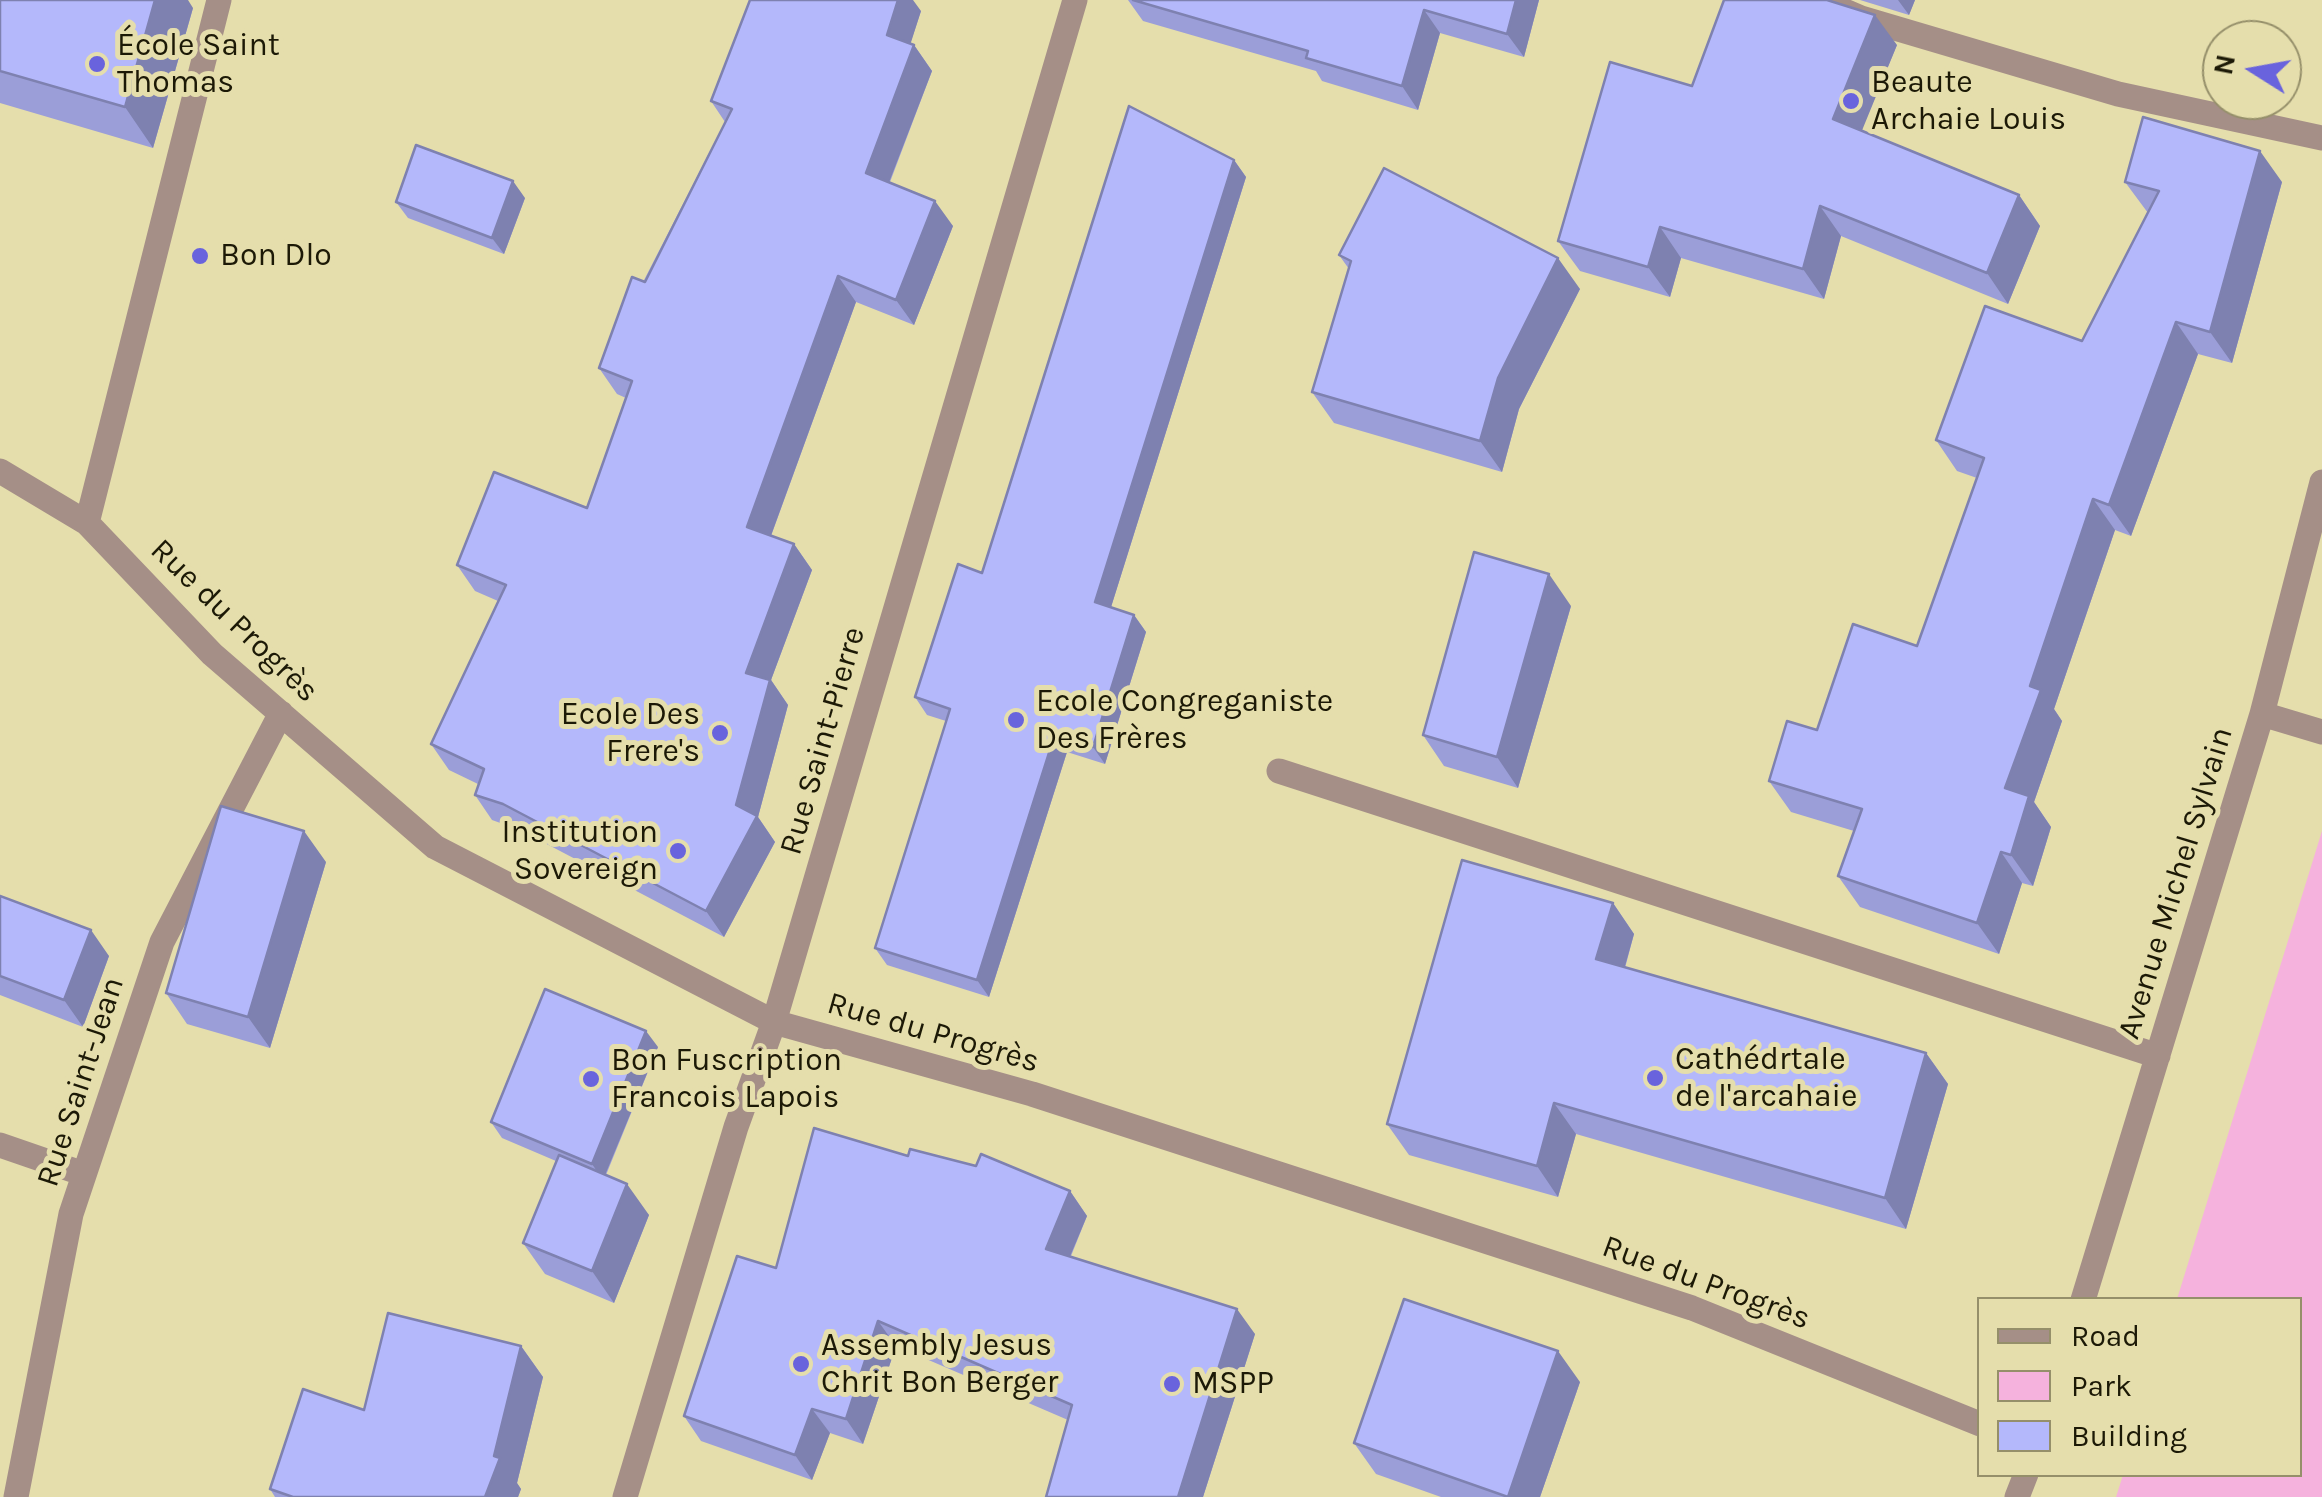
<!DOCTYPE html>
<meta charset="utf-8">
<style>
body{margin:0}
#map{position:relative;width:2322px;height:1497px;overflow:hidden;background:#e5deac;font-family:Karla,sans-serif}
canvas{display:block}
.legend{position:absolute;left:1977px;top:1297px;width:325px;height:180px;box-sizing:border-box;background:#e5deac;border:2px solid #958f6a;margin:0;padding:12px 18px;list-style:none;font-size:30px;color:#1c1906}
.legend li{display:flex;align-items:center;gap:20px;height:50px}
.legend b{width:50px;border:2px solid #958f6a}
.north{position:absolute;left:2202px;top:20px;width:100px;height:100px;box-sizing:border-box;background:#e5deac;border:2px solid #958f6a;border-radius:50%;rotate:281deg;font-size:28px;font-weight:700;line-height:40px;text-align:center;color:#1c1906}
.north::after{content:'';display:block;margin:auto;width:35px;height:45px;background:#6963dd;clip-path:polygon(50% 0,100% 100%,50% 72%,0 100%)}
</style>
<div id="map">
<canvas width="2322" height="1497"></canvas>
<ul class="legend">
<li><b style="height:12px;background:#a58f87"></b>Road</li>
<li><b style="height:28px;background:#f5b2dd"></b>Park</li>
<li><b style="height:28px;background:#b4b8fb"></b>Building</li>
</ul>
<div class="north">N</div>
</div>
<script>
const ctx = document.querySelector('canvas').getContext('2d');
ctx.lineJoin = 'round';
function fill(path, color) { ctx.fillStyle = color; ctx.fill(path, 'evenodd'); }
function strokePath(path, color, width, dash) { ctx.strokeStyle = color; ctx.lineWidth = width; ctx.lineCap = dash ? 'butt' : 'round'; ctx.setLineDash(dash || []); ctx.stroke(path); }
function drawText(font, color, halo, rows, align = 'center') {
  ctx.font = font + ' Karla,sans-serif'; ctx.lineWidth = 10; ctx.setLineDash([]); ctx.textBaseline = 'middle'; ctx.strokeStyle = halo; ctx.fillStyle = color; for (const [text, x, y, turn = 0] of rows) {
    ctx.save(); ctx.translate(x, y); ctx.rotate((+turn || 0) * Math.PI / 180); ctx.textAlign = isNaN(turn) ? turn : align; if (halo) ctx.strokeText(text, 0, 0); ctx.fillText(text, 0, 0); ctx.restore();
  }
}
fill(new Path2D(`
 M 2322,831 L 2322,1497 L 2116,1497 L 2123,1475 L 2300,1474 L 2300,1300 L 2177,1299 Z`), '#f5b2dd');
strokePath(new Path2D(`
 M 1819,0 L 1861,18 L 2118,94 L 2322,138
 M 0,471 L 87,523 L 212,654 L 435,847 L 774,1022 L 1032,1094 L 1692,1308 L 1980,1424
 M 87,523 L 219,0
 M 2262,714 L 2322,732
 M 1279,771 L 2158,1056
 M 0,1145 L 84,1174
 M 2083,1300 L 2262,714 L 2322,482
 M 16,1497 L 71,1214 L 162,942 L 281,713
 M 625,1497 L 736,1127 L 774,1022 L 1075,0
 M 2017,1497 L 2026,1474`), '#a58f87', 25);
fill(new Path2D(`
 M 0,0 L 193,8 L 153,148 L 0,103 Z
 M 1128,0 L 1539,0 L 1524,57 L 1440,33 L 1418,110 L 1322,81 L 1316,71 L 1143,21 Z
 M 1860,0 L 1915,0 L 1909,15 Z
 M 921,11 L 910,44 L 914,45 L 932,71 L 890,182 L 953,226 L 914,325 L 856,302 L 771,536 L 794,544 L 812,570 L 771,680 L 788,705 L 758,817 L 775,842 L 724,937 L 520,830 L 492,820 L 475,795 L 478,784 L 449,770 L 431,744 L 498,601 L 475,591 L 457,565 L 587,508 L 626,398 L 617,394 L 599,368 L 725,122 L 711,101 Z
 M 1897,45 L 1861,131 L 2019,195 L 2040,226 L 2008,304 L 1841,236 L 1824,299 L 1681,258 L 1670,297 L 1580,271 L 1558,241 L 1692,86 Z
 M 1234,160 L 1246,177 L 1111,607 L 1134,615 L 1146,632 L 1105,764 L 1067,752 L 989,997 L 887,965 L 875,948 L 946,721 L 927,715 L 915,697 L 982,573 Z
 M 2125,182 L 2282,182 L 2232,363 L 2198,354 L 2131,536 L 2115,530 L 2054,709 L 2062,721 L 2034,802 L 2051,827 L 2033,886 L 2022,883 L 1999,954 L 1860,907 L 1838,876 L 1854,831 L 1791,812 L 1769,781 L 1817,730 L 1917,646 L 1977,478 L 1957,471 L 1936,440 L 2082,341 L 2148,213 Z
 M 525,198 L 504,254 L 408,218 L 396,202 Z
 M 1339,255 L 1580,289 L 1519,409 L 1502,472 L 1334,423 L 1312,392 L 1349,269 Z
 M 1571,606 L 1518,788 L 1444,766 L 1423,735 Z
 M 326,862 L 270,1048 L 187,1024 L 166,993 Z
 M 0,896 L 109,956 L 83,1027 L 0,995 Z
 M 1613,903 L 1634,934 L 1625,968 L 1926,1053 L 1948,1084 L 1906,1229 L 1576,1134 L 1558,1197 L 1409,1155 L 1387,1124 Z
 M 658,1047 L 606,1175 L 649,1215 L 614,1303 L 545,1274 L 523,1243 L 556,1161 L 502,1138 L 491,1122 Z
 M 908,1156 L 1070,1191 L 1087,1216 L 1071,1256 L 1255,1334 L 1203,1497 L 1046,1497 L 1068,1420 L 896,1346 L 863,1444 L 830,1433 L 812,1480 L 701,1441 L 684,1416 L 776,1268 Z
 M 521,1346 L 543,1377 L 517,1483 L 521,1489 L 518,1497 L 275,1497 L 270,1489 L 364,1410 Z
 M 1580,1382 L 1540,1497 L 1441,1497 L 1376,1474 L 1354,1443 Z`), '#9b9ed8');
fill(new Path2D(`
 M 155,0 L 188,0 L 193,8 L 153,148 L 125,107 Z
 M 898,0 L 913,0 L 921,11 L 905,61 L 887,35 Z
 M 1516,0 L 1539,0 L 1524,57 L 1507,34 Z
 M 1898,0 L 1915,0 L 1909,15 Z
 M 1424,10 L 1440,33 L 1418,110 L 1402,86 Z
 M 1875,15 L 1897,45 L 1854,150 L 1833,119 Z
 M 914,45 L 932,71 L 883,198 L 866,173 Z
 M 2260,151 L 2282,182 L 2232,363 L 2210,332 Z
 M 1234,160 L 1246,177 L 1107,620 L 1095,602 Z
 M 513,181 L 525,198 L 504,254 L 492,238 Z
 M 2019,195 L 2040,226 L 2008,304 L 1987,273 Z
 M 935,201 L 953,226 L 914,325 L 896,300 Z
 M 1820,206 L 1841,236 L 1824,299 L 1803,269 Z
 M 1660,227 L 1681,258 L 1670,297 L 1648,267 Z
 M 1558,258 L 1580,289 L 1519,409 L 1502,472 L 1480,441 L 1498,378 Z
 M 838,276 L 856,302 L 765,552 L 747,527 Z
 M 2176,322 L 2198,354 L 2131,536 L 2109,505 Z
 M 2093,499 L 2115,530 L 2054,709 L 2062,721 L 2034,802 L 2051,827 L 2033,886 L 2011,855 L 2005,788 L 2030,686 Z
 M 794,544 L 812,570 L 771,680 L 788,705 L 758,817 L 775,842 L 724,937 L 706,911 L 736,805 L 746,673 Z
 M 1549,574 L 1571,606 L 1518,788 L 1497,757 Z
 M 1134,615 L 1146,632 L 1105,764 L 1093,747 Z
 M 1055,734 L 1067,752 L 989,997 L 977,980 Z
 M 304,831 L 326,862 L 270,1048 L 248,1017 Z
 M 2001,852 L 2022,883 L 1999,954 L 1977,923 Z
 M 1613,903 L 1634,934 L 1618,991 L 1596,959 Z
 M 91,930 L 109,956 L 83,1027 L 64,1000 Z
 M 646,1031 L 658,1047 L 603,1180 L 592,1164 Z
 M 1926,1053 L 1948,1084 L 1906,1229 L 1885,1198 Z
 M 1554,1103 L 1576,1134 L 1558,1197 L 1537,1166 Z
 M 627,1184 L 649,1215 L 614,1303 L 592,1271 Z
 M 1070,1191 L 1087,1216 L 1063,1273 L 1046,1249 Z
 M 1237,1309 L 1255,1334 L 1203,1497 L 1178,1497 Z
 M 878,1321 L 896,1346 L 863,1444 L 846,1419 Z
 M 521,1346 L 543,1377 L 517,1483 L 521,1489 L 518,1497 L 485,1497 Z
 M 1558,1351 L 1580,1382 L 1540,1497 L 1508,1497 Z
 M 812,1409 L 830,1433 L 812,1480 L 795,1455 Z`), '#7e81b0');
const building = new Path2D(`
 M 0,0 L 155,0 L 125,107 L 0,71 Z
 M 750,0 L 898,0 L 887,35 L 914,45 L 866,173 L 935,201 L 896,300 L 838,276 L 747,527 L 794,544 L 746,673 L 770,680 L 736,805 L 757,816 L 706,911 L 503,804 L 475,795 L 484,769 L 431,744 L 506,585 L 457,565 L 494,472 L 587,508 L 632,381 L 599,368 L 632,277 L 645,282 L 732,109 L 711,101 Z
 M 1133,0 L 1516,0 L 1507,34 L 1424,10 L 1402,86 L 1306,58 L 1308,51 Z
 M 1724,0 L 1827,0 L 1875,15 L 1833,119 L 2019,195 L 1987,273 L 1820,206 L 1803,269 L 1660,227 L 1648,267 L 1558,241 L 1610,62 L 1692,86 Z
 M 1129,106 L 1234,160 L 1095,602 L 1134,615 L 1093,747 L 1055,734 L 977,980 L 875,948 L 950,709 L 915,697 L 958,564 L 982,573 Z
 M 2143,117 L 2260,151 L 2210,332 L 2176,322 L 2109,505 L 2093,499 L 2030,686 L 2041,690 L 2005,788 L 2029,796 L 2011,855 L 2001,852 L 1977,923 L 1838,876 L 1862,809 L 1769,781 L 1787,721 L 1817,730 L 1853,624 L 1917,646 L 1984,458 L 1936,440 L 1985,306 L 2082,341 L 2159,191 L 2125,182 Z
 M 416,145 L 513,181 L 492,238 L 396,202 Z
 M 1384,168 L 1558,258 L 1498,378 L 1480,441 L 1312,392 L 1351,261 L 1339,255 Z
 M 1474,552 L 1549,574 L 1497,757 L 1423,735 Z
 M 221,806 L 304,831 L 248,1017 L 166,993 Z
 M 1462,860 L 1613,903 L 1596,959 L 1926,1053 L 1885,1198 L 1554,1103 L 1537,1166 L 1387,1124 Z
 M 0,896 L 91,930 L 64,1000 L 0,976 Z
 M 545,989 L 646,1031 L 592,1164 L 491,1122 Z
 M 814,1128 L 908,1156 L 910,1149 L 976,1166 L 981,1154 L 1070,1191 L 1046,1249 L 1237,1309 L 1178,1497 L 1046,1497 L 1072,1405 L 878,1321 L 846,1419 L 812,1409 L 795,1455 L 684,1416 L 737,1256 L 776,1268 Z
 M 559,1155 L 627,1184 L 592,1271 L 523,1243 Z
 M 1404,1299 L 1558,1351 L 1508,1497 L 1354,1443 Z
 M 388,1313 L 521,1346 L 494,1456 L 500,1458 L 485,1497 L 293,1497 L 270,1489 L 303,1389 L 364,1410 Z`);
fill(building, '#b4b8fb');
strokePath(building, '#7e81b0', 2.5);
for (const [x, y, r, color] of [
 [97,64,10,"#6963dd"],
 [1851,101,10,"#6963dd"],
 [200,256,10,"#6963dd"],
 [1016,720,10,"#6963dd"],
 [720,733,10,"#6963dd"],
 [678,851,10,"#6963dd"],
 [1655,1078,10,"#6963dd"],
 [591,1079,10,"#6963dd"],
 [801,1364,10,"#6963dd"],
 [1172,1384,10,"#6963dd"]
]) { const dot = new Path2D(); dot.arc(x, y, r, 0, 2 * Math.PI); ctx.fillStyle = color; ctx.fill(dot); strokePath(dot, '#e5deac', 4); }
drawText('32px', '#1c1906', '#e5deac', [
 ["École Saint",117,46],
 ["Thomas",117,83],
 ["Beaute",1871,83],
 ["Archaie Louis",1871,120],
 ["Bon Dlo",220,256],
 ["Ecole Congreganiste",1036,702],
 ["Des Frères",1036,739],
 ["Ecole Des",700,715,"right"],
 ["Frere's",700,752,"right"],
 ["Institution",658,833,"right"],
 ["Sovereign",658,870,"right"],
 ["Cathédrtale",1675,1060],
 ["de l'arcahaie",1675,1097],
 ["Bon Fuscription",611,1061],
 ["Francois Lapois",611,1098],
 ["Assembly Jesus",821,1346],
 ["Chrit Bon Berger",821,1383],
 ["MSPP",1192,1384]
], 'left');
drawText('32px', '#1c1906', '#e5deac', [
 ["Rue du Progrès",234,621,44],
 ["Rue Saint-Pierre",823,741,-74],
 ["Avenue Michel Sylvain",2176,883,-73],
 ["Rue du Progrès",933,1033,16],
 ["Rue Saint-Jean",81,1082,-72],
 ["Rue du Progrès",1706,1283,20]
]);
</script>
